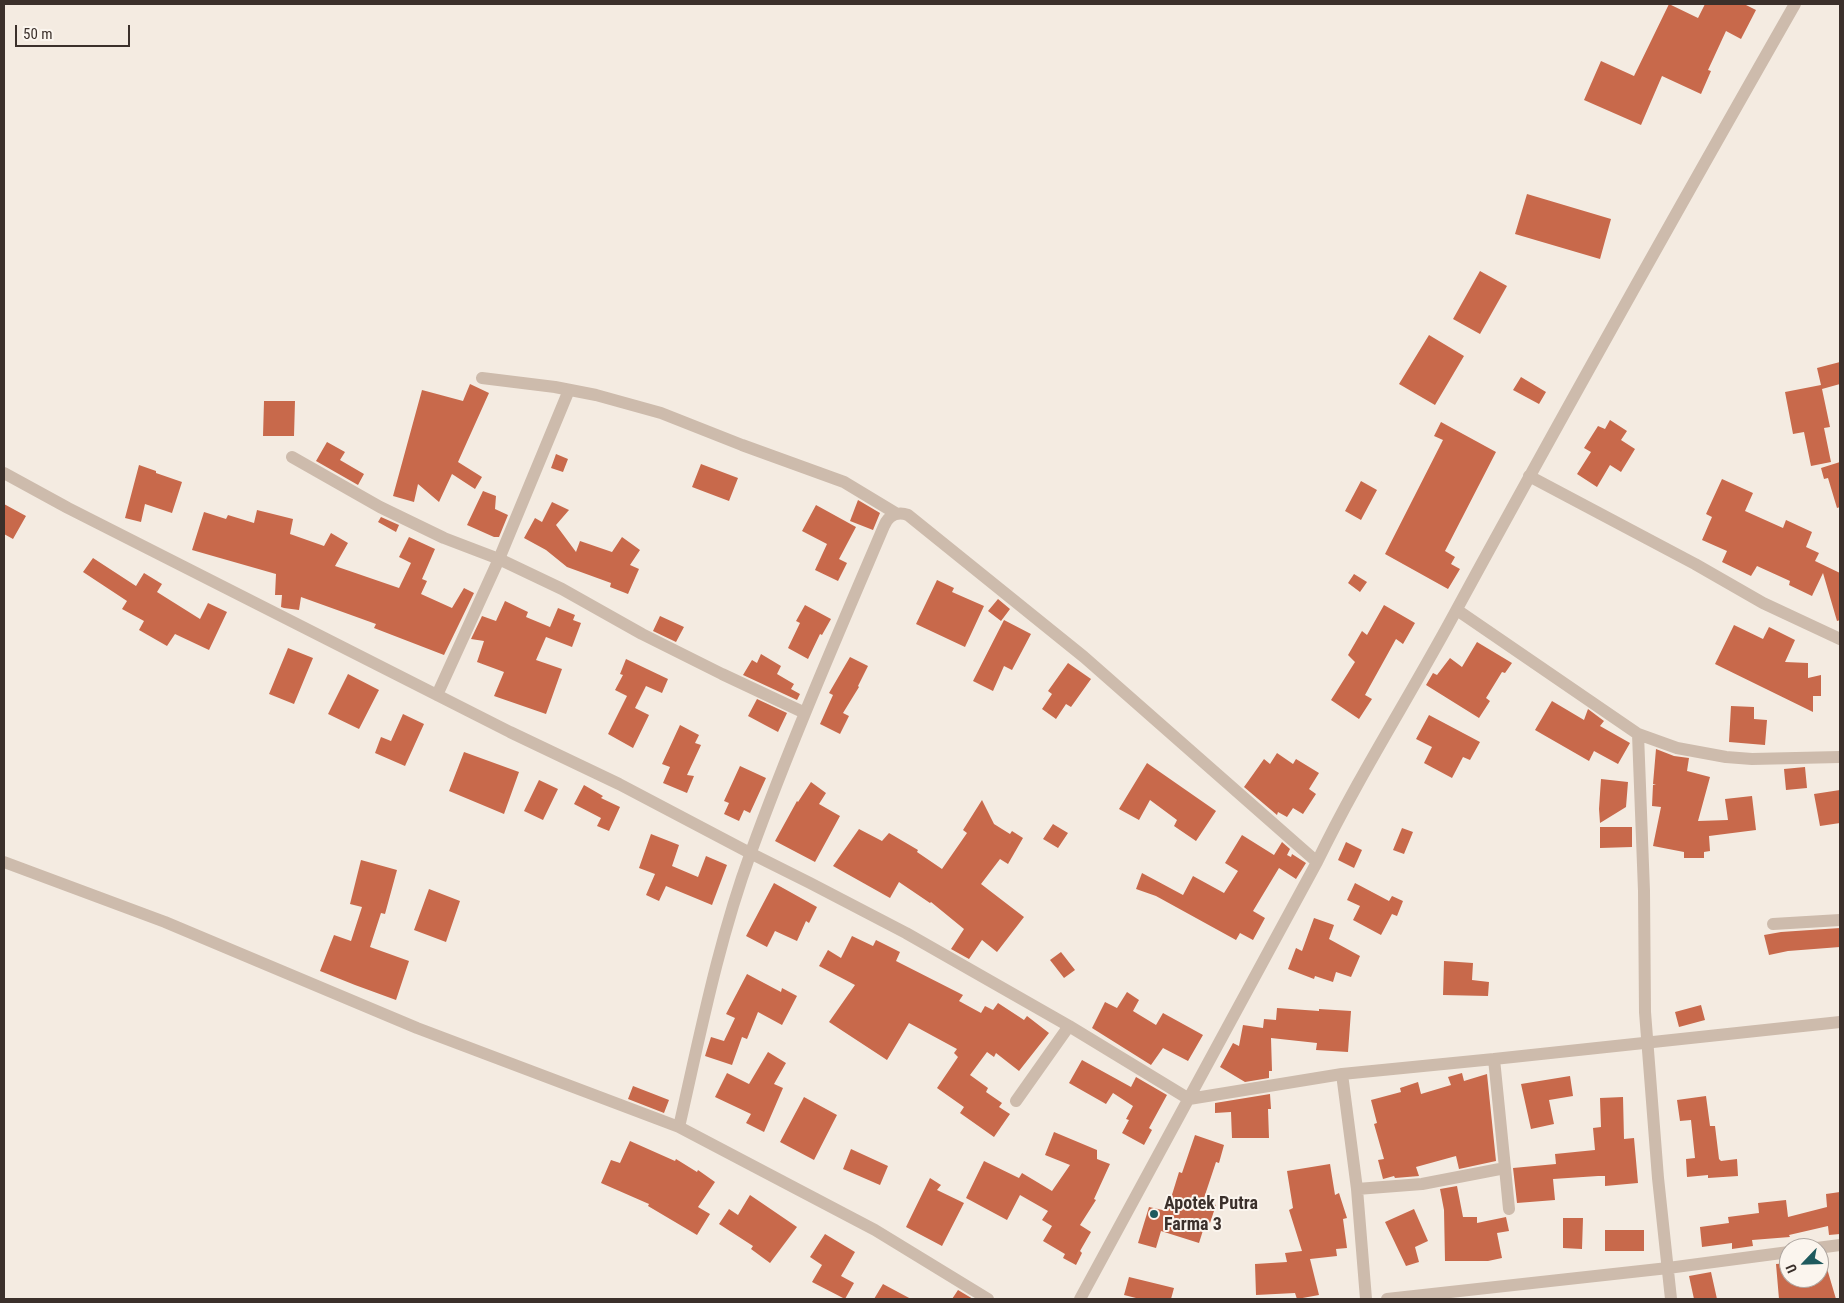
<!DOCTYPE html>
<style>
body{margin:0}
#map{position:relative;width:1844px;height:1303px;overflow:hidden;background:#f4ebe1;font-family:"Roboto Condensed",sans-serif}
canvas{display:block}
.frame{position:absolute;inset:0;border:5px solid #3b302b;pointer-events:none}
.north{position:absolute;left:1779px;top:1238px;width:50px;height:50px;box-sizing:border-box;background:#fbf5ee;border:1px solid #aea6a0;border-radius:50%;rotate:246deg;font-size:14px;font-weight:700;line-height:20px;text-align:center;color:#3b302b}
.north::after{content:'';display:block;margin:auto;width:18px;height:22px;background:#1f5a5e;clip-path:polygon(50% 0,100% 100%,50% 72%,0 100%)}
.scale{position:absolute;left:15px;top:25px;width:115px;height:22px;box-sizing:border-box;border:2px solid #3b302b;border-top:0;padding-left:6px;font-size:15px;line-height:18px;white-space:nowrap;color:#3b302b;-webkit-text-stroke:4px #fbf5ee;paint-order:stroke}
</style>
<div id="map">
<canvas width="1844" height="1303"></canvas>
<div class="frame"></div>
<div class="north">U</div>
<div class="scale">50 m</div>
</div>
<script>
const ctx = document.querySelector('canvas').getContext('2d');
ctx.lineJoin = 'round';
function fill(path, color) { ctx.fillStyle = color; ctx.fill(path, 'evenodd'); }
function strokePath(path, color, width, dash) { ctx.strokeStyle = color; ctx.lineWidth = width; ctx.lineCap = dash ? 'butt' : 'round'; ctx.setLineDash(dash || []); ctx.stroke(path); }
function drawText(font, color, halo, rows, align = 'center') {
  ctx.font = font + ' "Roboto Condensed",sans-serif'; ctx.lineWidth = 4; ctx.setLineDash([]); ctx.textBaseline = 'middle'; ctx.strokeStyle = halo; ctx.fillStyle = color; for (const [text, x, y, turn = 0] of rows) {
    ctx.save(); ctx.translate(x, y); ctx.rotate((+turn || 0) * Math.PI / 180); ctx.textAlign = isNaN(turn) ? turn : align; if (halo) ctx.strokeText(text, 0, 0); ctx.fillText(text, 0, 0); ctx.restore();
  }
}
fill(new Path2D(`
 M 1669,4 L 1698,18 L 1705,4 L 1744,4 L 1756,10 L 1741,39 L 1726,31 L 1708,70 L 1711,71 L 1701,94 L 1662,76 L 1641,125 L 1584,100 L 1601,61 L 1634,76 Z
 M 1527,194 L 1611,219 L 1600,259 L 1515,234 Z
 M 1480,271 L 1507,286 L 1480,334 L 1453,319 Z
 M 1429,335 L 1464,356 L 1435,405 L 1399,384 Z
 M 1840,362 L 1840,384 L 1822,389 L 1830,427 L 1824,428 L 1831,462 L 1811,466 L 1804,432 L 1793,434 L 1785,392 L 1821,385 L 1817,368 Z
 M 1521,377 L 1546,392 L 1539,404 L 1513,390 Z
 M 470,384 L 489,393 L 458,462 L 482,477 L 475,489 L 452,474 L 439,502 L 418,484 L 414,502 L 393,496 L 422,390 L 463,401 Z
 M 264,401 L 295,401 L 294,436 L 263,436 Z
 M 1610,420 L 1627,431 L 1621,440 L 1635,449 L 1621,472 L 1610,465 L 1597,487 L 1577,474 L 1591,452 L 1584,448 L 1598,426 L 1605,429 Z
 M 1441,422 L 1496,452 L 1445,551 L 1455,557 L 1451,564 L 1460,569 L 1448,589 L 1385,554 L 1443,440 L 1434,436 Z
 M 327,442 L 345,452 L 340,460 L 364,474 L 358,485 L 316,461 Z
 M 556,454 L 568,459 L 563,472 L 551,468 Z
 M 1840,462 L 1840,507 L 1837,508 L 1828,478 L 1824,479 L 1821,468 Z
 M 701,464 L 738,478 L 729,501 L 692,487 Z
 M 139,465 L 156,471 L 156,473 L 182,482 L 172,513 L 145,504 L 141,522 L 125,518 Z
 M 1722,479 L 1753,493 L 1745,511 L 1783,528 L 1786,520 L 1812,532 L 1806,547 L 1819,553 L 1815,561 L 1840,573 L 1840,620 L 1837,621 L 1823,573 L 1812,596 L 1789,585 L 1790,581 L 1757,566 L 1751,576 L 1722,562 L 1727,551 L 1702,540 L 1712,517 L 1706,514 Z
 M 1361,481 L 1377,490 L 1361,520 L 1345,511 Z
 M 483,491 L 496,496 L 495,509 L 508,515 L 499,537 L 494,537 L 467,525 Z
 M 858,500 L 880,513 L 873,530 L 850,521 Z
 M 552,502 L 569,510 L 556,525 L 576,552 L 580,541 L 612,552 L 622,537 L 640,550 L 630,565 L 639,569 L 628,594 L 610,587 L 611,583 L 567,567 L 546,550 L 524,538 L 535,518 L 542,522 Z
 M 4,504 L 26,516 L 13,539 L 4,534 Z
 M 816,505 L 856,527 L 839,559 L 847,563 L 838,581 L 815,570 L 827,544 L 802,531 Z
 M 257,510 L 293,519 L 290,534 L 324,546 L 331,533 L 348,543 L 335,566 L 399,588 L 411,563 L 399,557 L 409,537 L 435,549 L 422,579 L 427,581 L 421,594 L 452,608 L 464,588 L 474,593 L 444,655 L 374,628 L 376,624 L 301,597 L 299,610 L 284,608 L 281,607 L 282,595 L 275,595 L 276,574 L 192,550 L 204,512 L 226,519 L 228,515 L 254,523 Z
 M 381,517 L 399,525 L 396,532 L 378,522 Z
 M 93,558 L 136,586 L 144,573 L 162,584 L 157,592 L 200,619 L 208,603 L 227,612 L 209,650 L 175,634 L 167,646 L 139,630 L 144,621 L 122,609 L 127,601 L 83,572 Z
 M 1354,574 L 1367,582 L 1360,592 L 1348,583 Z
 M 937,580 L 954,588 L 952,592 L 984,606 L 965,647 L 916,624 Z
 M 998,599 L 1010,609 L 1001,621 L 988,611 Z
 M 505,601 L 528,612 L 526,617 L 550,627 L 558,608 L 575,615 L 573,620 L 581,623 L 572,647 L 546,637 L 536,660 L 562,669 L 546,714 L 494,696 L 504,672 L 477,662 L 484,641 L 471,639 L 482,616 L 496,621 Z
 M 805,605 L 831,619 L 822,635 L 820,634 L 808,659 L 788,648 L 800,623 L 796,621 Z
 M 1384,605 L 1415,623 L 1403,644 L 1396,639 L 1365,695 L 1372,699 L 1359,719 L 1331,700 L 1355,662 L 1348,655 L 1362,631 L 1367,635 Z
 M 660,616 L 684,627 L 676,642 L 653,631 Z
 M 1004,620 L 1031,634 L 1012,670 L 1004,666 L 993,691 L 973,681 Z
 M 1734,625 L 1763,639 L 1769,627 L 1795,640 L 1785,662 L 1808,663 L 1808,678 L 1821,675 L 1821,696 L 1813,696 L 1813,712 L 1715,664 Z
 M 1477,642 L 1512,663 L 1505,673 L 1502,672 L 1486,698 L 1490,701 L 1479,718 L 1426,685 L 1433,673 L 1437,675 L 1450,658 L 1462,667 Z
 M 288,648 L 313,658 L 294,704 L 269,694 Z
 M 761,654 L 781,666 L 777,674 L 794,684 L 791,689 L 800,694 L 797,700 L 743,675 L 752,660 L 757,663 Z
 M 850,657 L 868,666 L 858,686 L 859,687 L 843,713 L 849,716 L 840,734 L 820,724 L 833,695 L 829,693 Z
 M 626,659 L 668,679 L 662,693 L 646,686 L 635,708 L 649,715 L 633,748 L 608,734 L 627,696 L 615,690 L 623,675 L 620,674 Z
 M 1068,663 L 1091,679 L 1071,707 L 1066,704 L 1056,719 L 1042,709 L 1052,694 L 1048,691 Z
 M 348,674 L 379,690 L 359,729 L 328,714 Z
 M 757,699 L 787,713 L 778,732 L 748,716 Z
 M 1552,701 L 1584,720 L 1588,709 L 1604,721 L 1600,726 L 1630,743 L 1618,764 L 1594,751 L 1589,761 L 1535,730 Z
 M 1731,706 L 1754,707 L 1754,719 L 1767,720 L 1765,745 L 1729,742 Z
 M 403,714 L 424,724 L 405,766 L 375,753 L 381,737 L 391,741 Z
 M 1429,715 L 1480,742 L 1470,760 L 1463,757 L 1452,778 L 1424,763 L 1432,747 L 1416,739 Z
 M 680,725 L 699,735 L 695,743 L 701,745 L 687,775 L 694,776 L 687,793 L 663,783 L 670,767 L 662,764 Z
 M 1656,749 L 1674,756 L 1689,758 L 1687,771 L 1710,777 L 1698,821 L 1728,820 L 1725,799 L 1752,796 L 1756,830 L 1709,836 L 1710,851 L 1704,852 L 1704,858 L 1684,858 L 1684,852 L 1653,846 L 1661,807 L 1652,806 L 1653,785 L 1656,785 L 1653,784 Z
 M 464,752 L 519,772 L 504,814 L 449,791 Z
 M 1277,753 L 1293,764 L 1296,759 L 1319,773 L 1309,789 L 1316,794 L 1303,814 L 1293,808 L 1287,817 L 1278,812 L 1277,815 L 1244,787 L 1264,759 L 1270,764 Z
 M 1147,763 L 1216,811 L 1196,841 L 1174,826 L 1177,820 L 1150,800 L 1139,820 L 1119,809 Z
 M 740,766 L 766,778 L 750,813 L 744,810 L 739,821 L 724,814 L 729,803 L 724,801 Z
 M 1805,767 L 1807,788 L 1786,790 L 1784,769 Z
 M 1601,779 L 1628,782 L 1626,807 L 1600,823 L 1599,809 Z
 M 539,780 L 558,789 L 543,820 L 524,811 Z
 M 811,782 L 826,793 L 819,804 L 840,816 L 815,862 L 775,841 L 797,801 L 798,802 Z
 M 584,785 L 603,796 L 601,798 L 620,807 L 609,831 L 597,826 L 601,818 L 574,804 Z
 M 1840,790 L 1840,823 L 1820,826 L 1814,794 Z
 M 982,800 L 994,824 L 1010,834 L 1012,831 L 1023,838 L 1008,864 L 1000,859 L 981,884 L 1024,917 L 997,952 L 982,940 L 969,959 L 951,949 L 964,929 L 931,902 L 930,903 L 899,882 L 890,898 L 833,866 L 859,829 L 882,841 L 889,833 L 918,850 L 917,852 L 942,869 L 967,833 L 963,830 Z
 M 1053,824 L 1068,833 L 1058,848 L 1043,839 Z
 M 1600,827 L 1632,827 L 1632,847 L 1600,848 Z
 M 1402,828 L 1413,832 L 1404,854 L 1393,850 Z
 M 651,834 L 679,845 L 672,866 L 698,877 L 706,856 L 727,865 L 712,905 L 666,886 L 659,901 L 646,895 L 655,874 L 639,868 Z
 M 1242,835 L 1274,855 L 1282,842 L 1290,849 L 1287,855 L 1291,857 L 1292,854 L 1306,863 L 1296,879 L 1279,868 L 1253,911 L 1265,918 L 1253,940 L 1240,933 L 1236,940 L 1156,896 L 1136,889 L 1142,873 L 1183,895 L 1193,876 L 1224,893 L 1238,871 L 1225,863 Z
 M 1346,842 L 1362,850 L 1354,868 L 1338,860 Z
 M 361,860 L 397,870 L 385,914 L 381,913 L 370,947 L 409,961 L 396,1000 L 355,985 L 320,971 L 334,935 L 351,941 L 362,907 L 350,904 Z
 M 774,883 L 817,907 L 809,923 L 806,921 L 797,941 L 775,931 L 767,947 L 746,936 Z
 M 1355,883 L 1389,901 L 1392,896 L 1403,901 L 1397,916 L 1392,914 L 1381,935 L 1353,920 L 1360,906 L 1347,900 Z
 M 429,889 L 460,901 L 446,942 L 414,930 Z
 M 1314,918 L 1334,925 L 1329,939 L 1360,956 L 1351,977 L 1336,972 L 1333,982 L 1315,976 L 1314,979 L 1288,969 L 1296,948 L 1302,951 Z
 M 1840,928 L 1840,947 L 1788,951 L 1769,955 L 1764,935 L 1781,932 Z
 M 852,936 L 873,946 L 876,940 L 900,952 L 896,961 L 963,995 L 959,1001 L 981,1013 L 985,1006 L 993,1010 L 998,1003 L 1024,1020 L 1027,1016 L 1049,1033 L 1019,1071 L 996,1053 L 994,1057 L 987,1052 L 970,1075 L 988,1088 L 986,1092 L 1002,1103 L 999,1107 L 1010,1114 L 994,1137 L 960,1113 L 964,1107 L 937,1088 L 958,1057 L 954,1053 L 957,1049 L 909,1023 L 887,1060 L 829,1022 L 855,985 L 819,966 L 828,950 L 841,958 Z
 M 1061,952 L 1075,970 L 1064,978 L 1050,960 Z
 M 1444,961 L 1473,963 L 1472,980 L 1489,982 L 1488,996 L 1443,995 Z
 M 747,974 L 781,992 L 782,988 L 797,996 L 782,1025 L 758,1012 L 747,1039 L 742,1037 L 732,1065 L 705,1056 L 711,1037 L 724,1041 L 735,1018 L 726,1014 Z
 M 1127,992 L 1139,1000 L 1133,1011 L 1156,1025 L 1163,1013 L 1203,1035 L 1188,1061 L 1163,1048 L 1151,1065 L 1092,1028 L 1105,1002 L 1117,1008 Z
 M 1701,1005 L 1705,1020 L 1679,1027 L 1675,1012 Z
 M 1277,1008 L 1319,1011 L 1319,1009 L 1351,1011 L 1348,1052 L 1316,1050 L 1317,1043 L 1271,1038 L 1272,1071 L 1269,1071 L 1269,1078 L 1245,1082 L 1220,1067 L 1233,1043 L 1239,1046 L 1243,1025 L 1263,1028 L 1264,1019 L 1276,1020 Z
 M 768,1052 L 786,1063 L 774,1084 L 783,1088 L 764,1132 L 746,1123 L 751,1114 L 715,1097 L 727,1073 L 749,1084 Z
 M 1082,1060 L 1131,1087 L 1136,1077 L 1167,1095 L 1149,1128 L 1152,1130 L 1144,1145 L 1122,1133 L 1129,1120 L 1126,1119 L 1133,1106 L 1113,1093 L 1106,1104 L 1069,1083 Z
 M 1462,1073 L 1464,1081 L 1487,1074 L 1496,1161 L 1459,1169 L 1456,1156 L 1416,1167 L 1419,1176 L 1395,1178 L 1394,1176 L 1383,1179 L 1378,1160 L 1384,1159 L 1374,1124 L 1377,1123 L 1371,1100 L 1401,1092 L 1400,1088 L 1418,1082 L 1421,1094 L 1451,1085 L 1448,1077 Z
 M 1570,1076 L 1573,1096 L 1549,1100 L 1554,1124 L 1531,1129 L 1521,1084 Z
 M 633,1086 L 669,1100 L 664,1113 L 628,1099 Z
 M 1270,1094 L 1271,1109 L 1268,1109 L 1269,1138 L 1232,1138 L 1231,1112 L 1215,1113 L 1215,1103 Z
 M 1706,1096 L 1710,1126 L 1715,1126 L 1719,1159 L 1721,1161 L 1737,1159 L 1738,1176 L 1708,1178 L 1708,1175 L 1687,1177 L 1686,1159 L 1695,1158 L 1691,1120 L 1680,1121 L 1677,1100 Z
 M 804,1097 L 837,1115 L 814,1160 L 780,1142 Z
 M 1623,1097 L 1624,1139 L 1634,1138 L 1638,1183 L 1605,1186 L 1605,1176 L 1598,1176 L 1553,1179 L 1555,1200 L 1517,1203 L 1513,1168 L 1556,1164 L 1555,1154 L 1595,1150 L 1593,1128 L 1601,1127 L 1600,1098 Z
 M 1054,1132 L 1097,1150 L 1097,1159 L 1110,1164 L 1094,1199 L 1096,1200 L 1080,1225 L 1091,1232 L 1080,1251 L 1082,1253 L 1076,1265 L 1063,1258 L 1065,1254 L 1043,1241 L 1052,1226 L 1042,1220 L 1048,1211 L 1020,1195 L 1007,1220 L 966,1198 L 984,1161 L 1019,1178 L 1022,1173 L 1052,1191 L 1070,1165 L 1045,1155 Z
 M 1195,1135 L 1224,1145 L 1219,1163 L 1216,1162 L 1203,1201 L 1216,1205 L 1210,1223 L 1206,1221 L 1199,1243 L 1161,1231 L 1156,1248 L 1138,1243 L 1149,1207 L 1167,1211 L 1179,1172 L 1182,1173 Z
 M 630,1141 L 675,1161 L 676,1159 L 697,1172 L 698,1170 L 715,1182 L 698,1207 L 710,1214 L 697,1235 L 648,1206 L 649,1204 L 601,1183 L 611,1160 L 620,1163 Z
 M 851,1149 L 888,1166 L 880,1185 L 843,1169 Z
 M 1330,1164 L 1335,1195 L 1339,1193 L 1347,1218 L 1343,1219 L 1347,1248 L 1336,1249 L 1337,1256 L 1310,1259 L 1319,1295 L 1297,1299 L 1295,1293 L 1256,1295 L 1255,1264 L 1287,1262 L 1285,1253 L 1302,1251 L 1289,1210 L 1293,1208 L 1287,1171 Z
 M 930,1178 L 941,1185 L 937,1190 L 964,1203 L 942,1246 L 906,1227 Z
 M 1457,1186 L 1463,1217 L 1477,1217 L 1477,1223 L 1506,1217 L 1509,1231 L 1497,1233 L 1502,1258 L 1488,1261 L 1445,1261 L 1444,1210 L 1440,1189 Z
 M 1840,1192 L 1840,1234 L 1829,1235 L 1828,1226 L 1789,1235 L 1790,1237 L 1752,1240 L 1753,1246 L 1732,1249 L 1732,1243 L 1702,1247 L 1700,1227 L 1729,1223 L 1728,1217 L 1759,1213 L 1758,1203 L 1786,1200 L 1788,1217 L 1827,1207 L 1826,1194 Z
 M 750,1195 L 797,1227 L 770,1263 L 751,1249 L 753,1246 L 719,1224 L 729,1209 L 738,1215 Z
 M 1414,1209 L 1428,1241 L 1415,1247 L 1419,1262 L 1406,1266 L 1385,1222 Z
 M 1563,1218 L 1583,1218 L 1582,1249 L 1563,1248 Z
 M 1605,1230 L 1644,1230 L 1644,1251 L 1605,1251 Z
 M 825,1234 L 855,1252 L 841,1276 L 854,1283 L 845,1299 L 812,1282 L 822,1265 L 810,1257 Z
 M 1823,1255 L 1836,1299 L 1779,1299 L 1776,1264 L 1789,1263 L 1789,1278 L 1819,1278 L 1819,1256 Z
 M 1711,1272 L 1717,1299 L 1694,1299 L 1689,1276 Z
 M 1129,1277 L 1174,1288 L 1171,1299 L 1140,1299 L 1124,1295 Z
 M 883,1284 L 911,1299 L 874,1299 Z
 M 958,1290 L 973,1299 L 952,1299 Z`), '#c8694b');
strokePath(new Path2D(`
 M 482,378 L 555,387 L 596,395 L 661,413 L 742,445 L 844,482 L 897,514
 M 292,457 L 380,507 L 444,538 L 499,559 L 562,589 L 642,634 L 722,674 L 805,713
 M 4,473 L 68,508 L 510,732 L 619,784 L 750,853 L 810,883 L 906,933 L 1069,1026 L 1189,1099 L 1342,1074 L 1494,1059 L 1840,1022
 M 1529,476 L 1695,564 L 1763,603 L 1840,639
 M 1457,610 L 1638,734 L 1677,748 L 1726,757 L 1752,759 L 1840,757
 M 437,695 L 499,559 L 569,390
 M 1638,734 L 1644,891 L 1645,1012 L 1658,1178 L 1671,1299
 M 4,862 L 165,922 L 417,1028 L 679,1127 L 875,1230 L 988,1299
 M 1773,924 L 1840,920
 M 1342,1074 L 1357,1189 L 1366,1299
 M 1016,1101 L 1069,1026
 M 679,1127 C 700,1035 718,942 751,852 C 791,742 838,634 884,526 C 888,516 897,511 908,515 L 1084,657 L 1317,862
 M 1505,1168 L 1509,1209
 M 1357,1189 L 1422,1184 L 1505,1168 L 1494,1059
 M 1817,1248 L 1840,1245
 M 1080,1299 L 1317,862 C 1359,775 1412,693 1458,607 C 1568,405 1681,204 1795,4
 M 1387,1299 L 1668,1268 L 1789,1252`), '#cdbbac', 12);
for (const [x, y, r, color] of [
 [1154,1214,5,"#1f5a5e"]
]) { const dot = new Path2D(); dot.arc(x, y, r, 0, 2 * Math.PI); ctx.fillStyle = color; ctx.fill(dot); strokePath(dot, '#fbf5ee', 2); }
drawText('bold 18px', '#3b302b', '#fbf5ee', [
 ["Apotek Putra",1164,1204],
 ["Farma 3",1164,1225]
], 'left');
</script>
